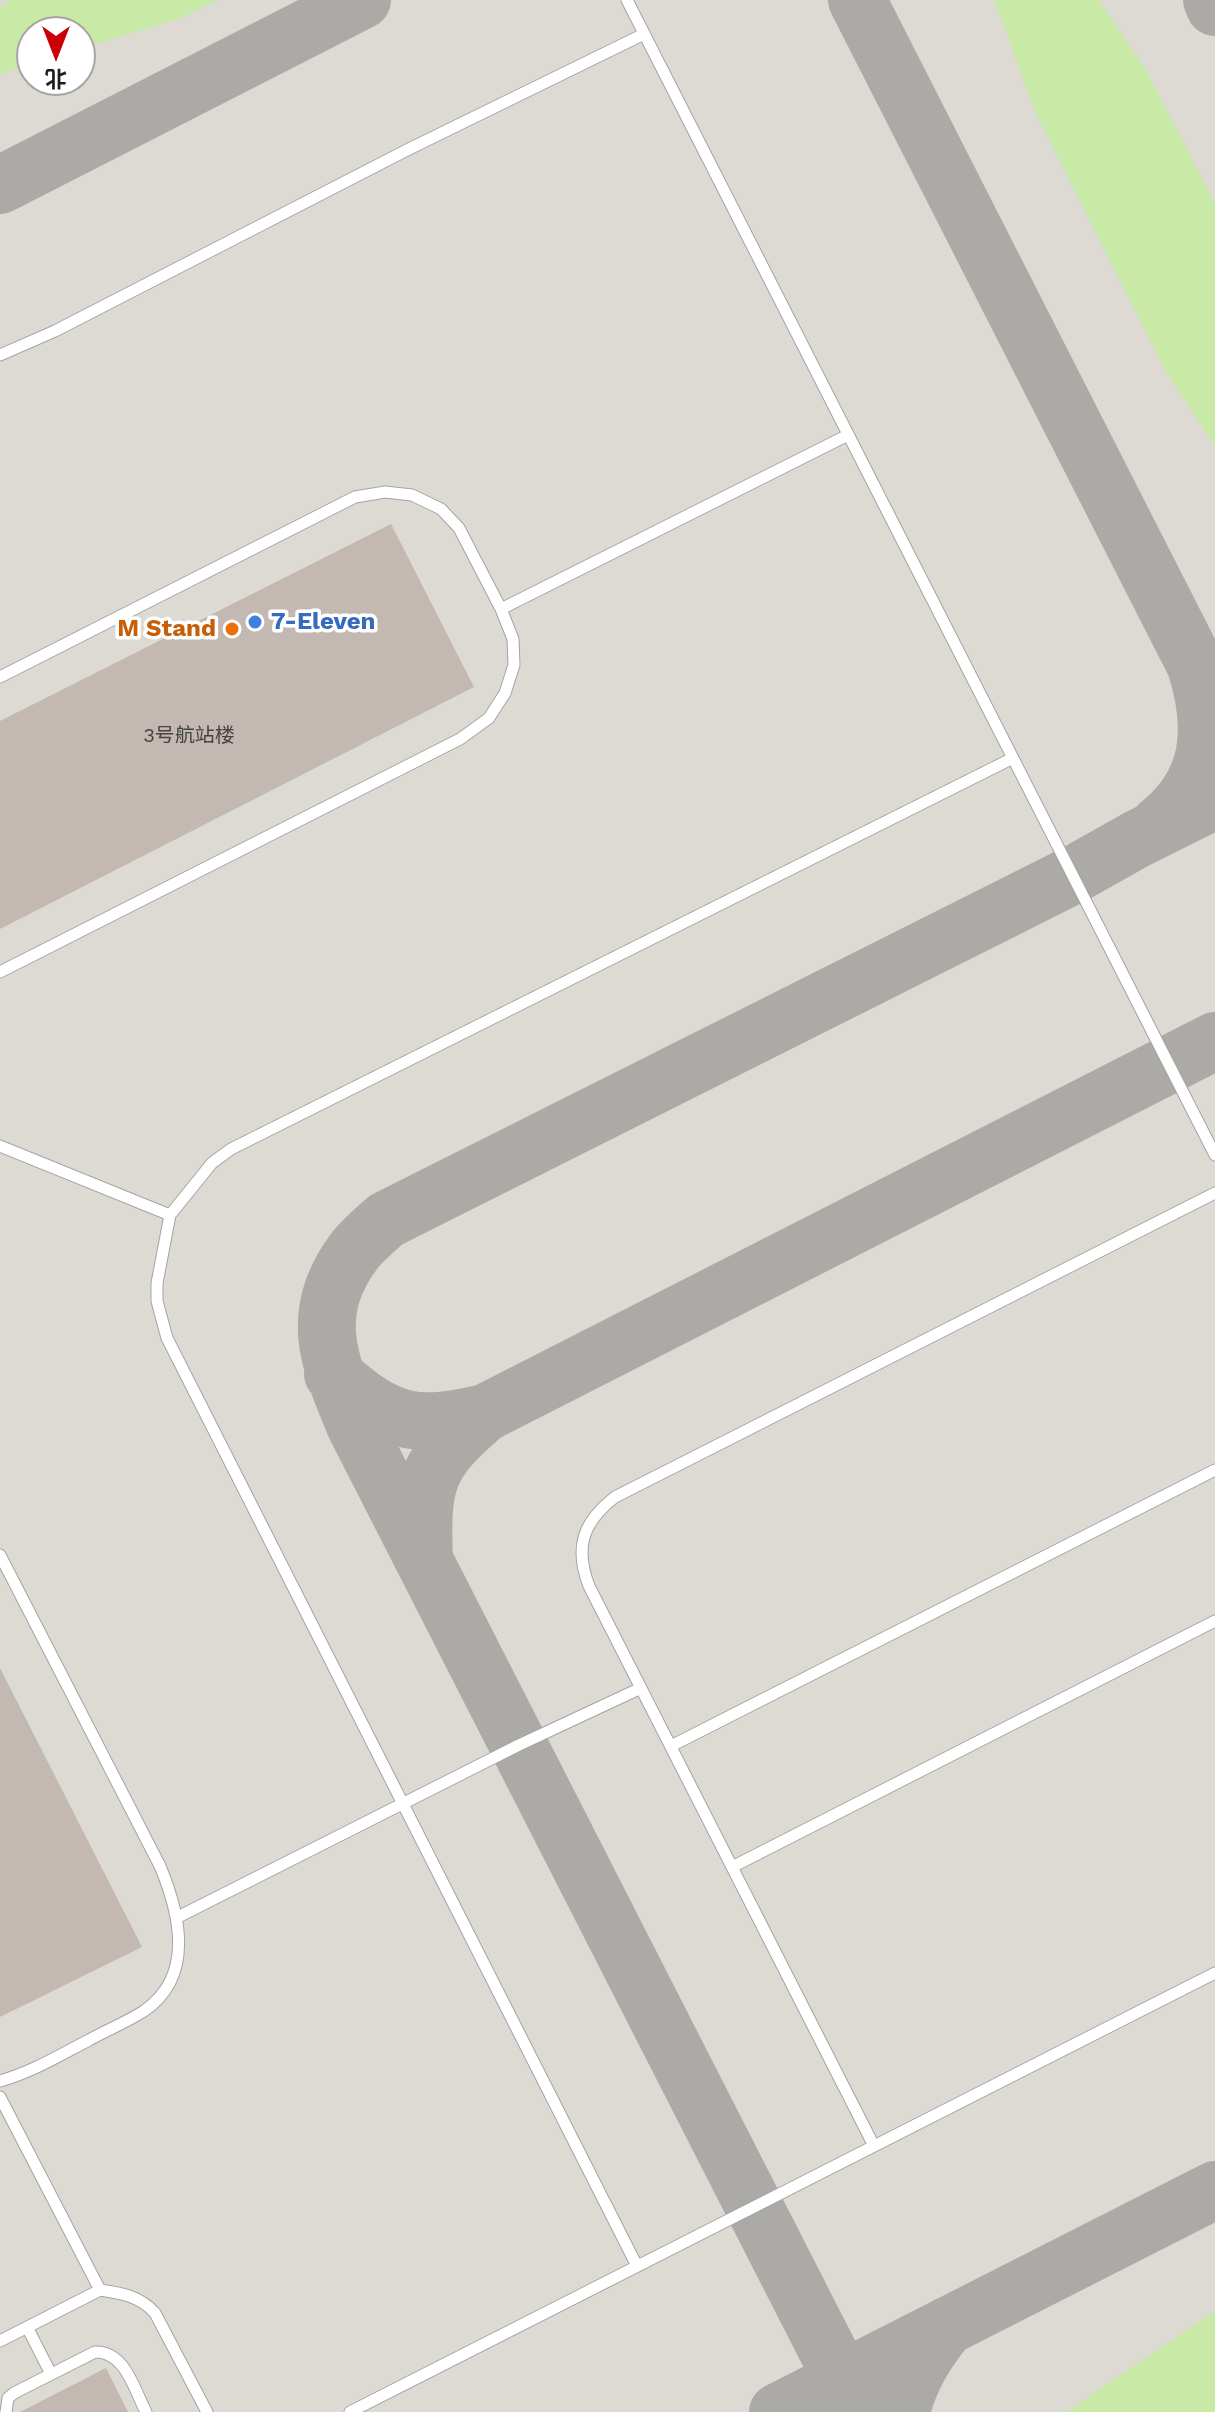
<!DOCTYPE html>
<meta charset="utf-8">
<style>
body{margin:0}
#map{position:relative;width:1215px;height:2412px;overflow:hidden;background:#eeeae3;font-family:"Work Sans","Noto Sans SC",sans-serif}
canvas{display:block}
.north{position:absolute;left:16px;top:16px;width:80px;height:80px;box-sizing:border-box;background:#fff;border:2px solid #a5a5a5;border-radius:50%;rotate:180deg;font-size:22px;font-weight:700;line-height:32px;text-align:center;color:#1d1d1d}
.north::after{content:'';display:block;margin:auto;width:28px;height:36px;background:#ca0004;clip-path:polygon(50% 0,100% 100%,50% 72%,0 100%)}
</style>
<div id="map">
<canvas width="1215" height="2412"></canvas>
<div class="north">北</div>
</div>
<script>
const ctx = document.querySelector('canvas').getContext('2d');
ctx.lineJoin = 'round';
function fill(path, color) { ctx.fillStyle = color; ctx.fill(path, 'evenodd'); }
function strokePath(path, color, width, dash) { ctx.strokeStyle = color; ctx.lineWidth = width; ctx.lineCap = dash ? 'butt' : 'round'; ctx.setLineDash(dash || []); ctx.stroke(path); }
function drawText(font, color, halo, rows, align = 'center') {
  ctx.font = font + ' "Work Sans","Noto Sans SC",sans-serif'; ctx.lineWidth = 7; ctx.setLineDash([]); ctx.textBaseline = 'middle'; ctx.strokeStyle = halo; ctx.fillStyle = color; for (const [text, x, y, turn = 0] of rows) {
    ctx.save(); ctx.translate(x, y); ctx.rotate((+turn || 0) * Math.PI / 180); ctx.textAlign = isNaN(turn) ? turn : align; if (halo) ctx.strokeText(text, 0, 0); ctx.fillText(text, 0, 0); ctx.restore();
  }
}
fill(new Path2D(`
 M 0,0 L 1215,0 L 1215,2412 L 0,2412 ZM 32,32 L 80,32 L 80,80 L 32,80 Z`), '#dddad4');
fill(new Path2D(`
 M 11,0 L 217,0 L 184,17 L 80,49 L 80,32 L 32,32 L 32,64 L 0,74 L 0,8 Z
 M 994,0 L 1099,0 L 1146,70 L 1215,203 L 1215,446 L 1166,372 L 1036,114 Z
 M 1215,2311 L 1215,2412 L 1066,2412 Z`), '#c9e9a7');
strokePath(new Path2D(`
 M 857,0 L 1215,703
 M 1212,0 L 1215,7
 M 0,185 L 362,0
 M 1159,825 C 1213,782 1215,727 1196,666
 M 333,1374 C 387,1423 415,1430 485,1413
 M 424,1560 C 421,1482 425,1464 485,1413 L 1215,1041
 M 778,2412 L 1215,2190
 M 859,2412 L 355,1425 C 328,1360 308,1312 355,1250 C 364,1239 376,1229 386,1220 L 1073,875 L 1137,839 L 1215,800
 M 901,2412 C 909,2379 925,2352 947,2326`), '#acaaa7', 58);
fill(new Path2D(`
 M 391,524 L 474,687 L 0,929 L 0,721 Z
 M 0,1668 L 142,1947 L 0,2017 Z
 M 106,2368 L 128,2412 L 20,2412 Z`), '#c3b9b2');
const lane = new Path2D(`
 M 627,0 L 1215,1155
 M 0,355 L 55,331 L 407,150 L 644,34
 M 501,609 L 848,435
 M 0,677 L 355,497 L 385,492 L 412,495 L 441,509 L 459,528 L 501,609 L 513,639 L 514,665 L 505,693 L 489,718 L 460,739 L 0,972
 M 0,1146 L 170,1215
 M 0,1555 L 160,1866 C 180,1914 195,1976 144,2011 C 127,2022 107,2030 89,2040 C 60,2055 32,2072 0,2081
 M 671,1746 L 1215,1470
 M 732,1867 L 1215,1621
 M 178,1917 L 519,1745 L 641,1688
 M 0,2097 L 100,2290 C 121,2293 140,2296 155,2313 L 207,2412
 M 874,2146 L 589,1586 C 574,1547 583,1522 615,1497 L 1215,1193
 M 637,2266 L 167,1338 L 157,1301 L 157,1283 L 170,1215 L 212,1163 L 231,1149 L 1013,758
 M 27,2327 L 51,2374
 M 0,2341 L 100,2290
 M 6,2412 L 8,2398 L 14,2393 L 95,2352 C 125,2351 134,2389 146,2412
 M 350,2412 L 1215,1973`);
strokePath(lane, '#a4a4a4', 13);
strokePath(lane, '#fff', 11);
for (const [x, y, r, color] of [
 [255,622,8,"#3f7fe0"],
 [232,629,8,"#e8710a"]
]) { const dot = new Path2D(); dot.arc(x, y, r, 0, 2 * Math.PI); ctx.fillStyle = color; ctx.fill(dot); strokePath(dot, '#fff', 3); }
drawText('20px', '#464442', null, [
 ["3号航站楼",189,736]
]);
drawText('bold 24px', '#366cbe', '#fff', [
 ["7-Eleven",271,622]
], 'left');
drawText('bold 24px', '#c56008', '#fff', [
 ["M Stand",216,629]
], 'right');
</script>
